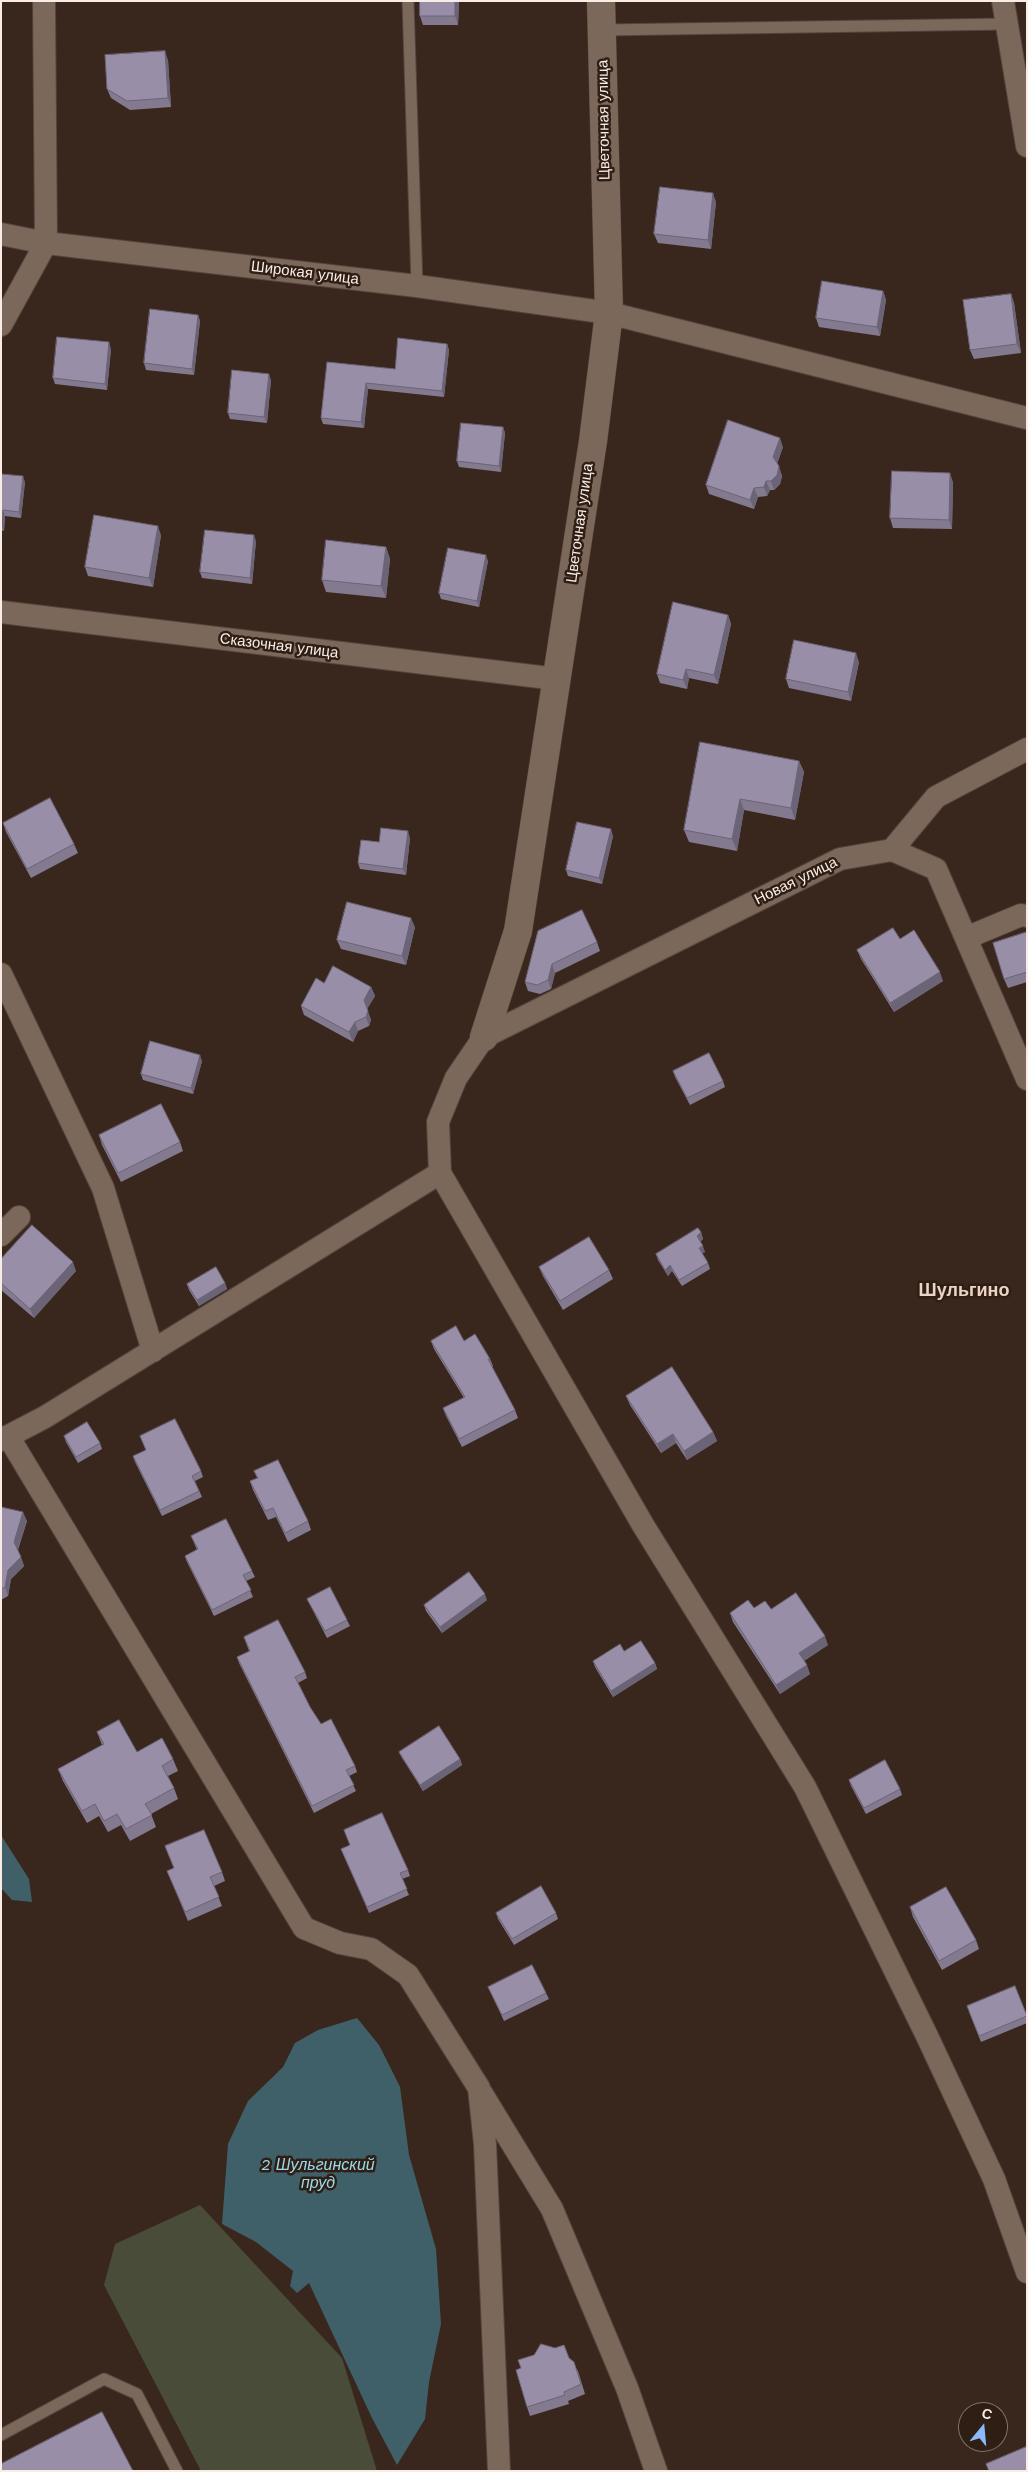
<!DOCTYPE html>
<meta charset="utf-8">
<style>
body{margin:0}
#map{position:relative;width:1028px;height:2472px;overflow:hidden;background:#39271d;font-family:"Work Sans",sans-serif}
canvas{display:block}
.frame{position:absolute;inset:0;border:2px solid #f9ede6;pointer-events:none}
.north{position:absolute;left:958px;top:2402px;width:50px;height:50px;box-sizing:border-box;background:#2f1e14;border:1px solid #807168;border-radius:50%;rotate:17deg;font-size:14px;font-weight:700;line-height:20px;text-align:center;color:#f9ede6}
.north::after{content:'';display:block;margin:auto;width:18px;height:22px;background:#8cb9fc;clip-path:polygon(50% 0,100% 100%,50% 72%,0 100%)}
</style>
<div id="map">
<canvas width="1028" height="2472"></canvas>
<div class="frame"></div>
<div class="north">С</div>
</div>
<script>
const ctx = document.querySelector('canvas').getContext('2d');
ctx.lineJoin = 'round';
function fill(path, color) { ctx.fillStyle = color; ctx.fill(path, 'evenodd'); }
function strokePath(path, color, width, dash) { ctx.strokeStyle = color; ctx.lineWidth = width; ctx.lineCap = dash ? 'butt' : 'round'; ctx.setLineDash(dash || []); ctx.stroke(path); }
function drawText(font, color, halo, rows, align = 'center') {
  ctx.font = font + ' "Work Sans",sans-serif'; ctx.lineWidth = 5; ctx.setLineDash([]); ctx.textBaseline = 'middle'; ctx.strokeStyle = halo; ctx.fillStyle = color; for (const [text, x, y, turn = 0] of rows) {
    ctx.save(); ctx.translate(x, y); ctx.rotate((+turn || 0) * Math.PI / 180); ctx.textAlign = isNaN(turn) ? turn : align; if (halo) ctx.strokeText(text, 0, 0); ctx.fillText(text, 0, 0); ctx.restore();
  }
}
fill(new Path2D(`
 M 200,2205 L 342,2358 L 377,2471 L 201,2471 L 104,2285 L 115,2244 Z`), '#4a4c3a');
fill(new Path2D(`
 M 1,1835 L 29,1879 L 32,1902 L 12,1900 L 1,1888 Z
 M 357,2018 L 379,2045 L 400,2087 L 409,2155 L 436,2249 L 441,2324 L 429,2382 L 425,2419 L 397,2465 L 372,2418 L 309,2283 L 297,2293 L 290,2286 L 293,2271 L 256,2242 L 222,2224 L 228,2144 L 248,2101 L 283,2067 L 295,2043 L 318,2030 Z`), '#3f6069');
const service = new Path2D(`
 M 408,1 L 417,286
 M 602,30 L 1007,24
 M 1,2435 L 104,2379 L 137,2394 L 177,2471`);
const minor = new Path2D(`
 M 1003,1 L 1027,146
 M 1,234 L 46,243 L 417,286 L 609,313 L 1027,418
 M 1,325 L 46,243 L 44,1
 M 1,612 L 557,679
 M 892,850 L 936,797 L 1027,749
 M 966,938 L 1021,915 L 1027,916
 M 1,974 L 103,1188 L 153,1351
 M 1027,1079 L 936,869 L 892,850 L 840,859 L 484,1037 L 456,1078 L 438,1122 L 440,1173 L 643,1525 L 805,1787 L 927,2036 L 994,2179 L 1027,2272
 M 1,1235 L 19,1217
 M 8,1436 L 304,1928 L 340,1943 L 371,1949 L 408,1975 L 479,2088 L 485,2144 L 499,2471
 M 1,1440 L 45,1417 L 440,1173
 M 482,2094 L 552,2209 L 627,2388 L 656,2471`);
const tertiary = new Path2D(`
 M 484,1037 L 518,931 L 593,441 L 609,313 L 601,1`);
strokePath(service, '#54453d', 13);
strokePath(minor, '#54453d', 24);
strokePath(tertiary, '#54453d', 29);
strokePath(service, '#7c675b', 11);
strokePath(minor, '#7c675b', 22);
strokePath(tertiary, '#7c675b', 28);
fill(new Path2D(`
 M 459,1 L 458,25 L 423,25 L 420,16 Z
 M 168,60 L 171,107 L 130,110 L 111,98 L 107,89 Z
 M 716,202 L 711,249 L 658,243 L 654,234 Z
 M 883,291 L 886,300 L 880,336 L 819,327 L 816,318 Z
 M 1011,294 L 1014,303 L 1021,353 L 974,359 L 970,350 Z
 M 198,315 L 200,321 L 194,375 L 146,370 L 144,363 Z
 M 447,344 L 449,350 L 444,397 L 368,389 L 364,428 L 323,424 L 321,418 L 327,362 L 395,369 Z
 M 111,349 L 107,390 L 55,384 L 53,378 Z
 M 271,380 L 267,423 L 230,419 L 228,413 Z
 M 503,427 L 505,433 L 501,472 L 459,467 L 457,461 Z
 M 783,447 L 777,464 L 782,476 L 780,484 L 774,490 L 770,490 L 767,496 L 758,497 L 754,509 L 709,494 L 706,485 Z
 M 1,474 L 25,482 L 21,518 L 5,516 L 4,531 L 1,530 Z
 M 953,482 L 952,529 L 893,528 L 890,518 Z
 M 161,535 L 153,587 L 88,576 L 85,567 Z
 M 256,541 L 252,584 L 202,578 L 200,572 Z
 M 386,547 L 390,559 L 386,598 L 326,592 L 322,580 Z
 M 488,561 L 479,607 L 441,599 L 439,593 Z
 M 728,615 L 731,624 L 718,684 L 689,678 L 687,689 L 660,683 L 657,674 Z
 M 859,662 L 851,701 L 789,688 L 786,679 Z
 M 799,761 L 804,772 L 795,820 L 744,810 L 737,851 L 689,842 L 684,830 Z
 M 3,823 L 74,844 L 78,853 L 31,878 L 6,832 Z
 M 613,836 L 602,884 L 568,876 L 566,870 Z
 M 410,838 L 406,875 L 360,869 L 358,863 L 379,842 Z
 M 415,927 L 406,965 L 341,949 L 337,940 Z
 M 538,931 L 597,942 L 600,951 L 555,973 L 551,989 L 540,994 L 528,991 L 525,982 Z
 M 1027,932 L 1027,982 L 1008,988 L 1004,979 Z
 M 900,939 L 943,981 L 894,1012 L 861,959 L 857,950 Z
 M 324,983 L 371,987 L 375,996 L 367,1009 L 371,1020 L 369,1026 L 358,1031 L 353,1042 L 304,1015 L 301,1006 Z
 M 202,1061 L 193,1094 L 143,1080 L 141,1074 Z
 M 673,1071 L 723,1081 L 725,1087 L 690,1105 L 675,1077 Z
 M 99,1135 L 180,1142 L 183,1151 L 121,1182 L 102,1145 Z
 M 701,1232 L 703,1239 L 700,1242 L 705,1252 L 702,1253 L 708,1263 L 710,1269 L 682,1286 L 672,1271 L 668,1276 L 658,1260 L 656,1254 Z
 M 1,1259 L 76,1271 L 34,1318 L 1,1290 Z
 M 539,1267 L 609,1270 L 613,1279 L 563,1310 L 543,1276 Z
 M 225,1283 L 227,1289 L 199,1306 L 189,1290 L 187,1284 Z
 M 431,1341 L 464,1341 L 490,1359 L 493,1366 L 492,1367 L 515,1410 L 518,1418 L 462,1447 L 446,1416 L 443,1408 L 464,1398 L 434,1349 Z
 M 626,1396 L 713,1432 L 717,1441 L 687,1460 L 676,1443 L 661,1453 L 630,1405 Z
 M 64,1436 L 100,1443 L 102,1449 L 78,1463 L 66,1442 Z
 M 140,1436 L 201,1471 L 203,1477 L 195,1481 L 202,1497 L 162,1516 L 135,1462 L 133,1456 L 146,1450 Z
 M 254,1471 L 308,1521 L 311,1530 L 288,1542 L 276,1517 L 268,1520 L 253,1490 L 250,1481 L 257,1478 Z
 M 1,1507 L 27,1521 L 18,1550 L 24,1566 L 11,1579 L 8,1596 L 1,1600 Z
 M 191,1536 L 252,1571 L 255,1577 L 246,1581 L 253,1597 L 214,1616 L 187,1562 L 185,1556 L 197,1550 Z
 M 307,1599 L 347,1620 L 350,1626 L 327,1638 L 310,1605 Z
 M 487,1600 L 442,1633 L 426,1611 L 424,1605 Z
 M 754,1608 L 771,1609 L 828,1645 L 804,1661 L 810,1674 L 780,1694 L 733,1622 L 730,1613 Z
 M 244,1637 L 305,1672 L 307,1678 L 298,1683 L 310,1707 L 321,1724 L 355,1766 L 357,1772 L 349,1776 L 356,1791 L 314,1813 L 239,1663 L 237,1657 L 249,1651 Z
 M 624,1651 L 655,1663 L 657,1669 L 613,1697 L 595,1667 L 593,1661 Z
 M 97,1732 L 137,1752 L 173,1759 L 178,1771 L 168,1776 L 174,1788 L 178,1799 L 151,1814 L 156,1827 L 130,1841 L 121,1825 L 108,1832 L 99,1816 L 87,1823 L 63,1781 L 58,1769 L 102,1745 Z
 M 399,1752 L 460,1759 L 462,1765 L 423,1791 L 402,1758 Z
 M 849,1780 L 900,1789 L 902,1795 L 866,1814 L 851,1786 Z
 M 344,1830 L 408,1870 L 410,1876 L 402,1879 L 409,1895 L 369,1913 L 341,1849 L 350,1845 Z
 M 165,1846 L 222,1872 L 225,1881 L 214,1886 L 222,1906 L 188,1921 L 167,1871 L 174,1868 Z
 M 910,1907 L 976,1940 L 979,1949 L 942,1970 L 913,1917 Z
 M 496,1913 L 556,1913 L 558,1919 L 514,1945 L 498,1919 Z
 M 488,1987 L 546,1993 L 549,1999 L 504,2021 Z
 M 969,2012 L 1027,2015 L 1027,2023 L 981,2042 Z
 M 569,2358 L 578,2371 L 585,2394 L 568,2401 L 569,2404 L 530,2416 L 527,2407 L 521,2368 Z`), '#847a90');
fill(new Path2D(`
 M 455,1 L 459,1 L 458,25 L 455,16 Z
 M 165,51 L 168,60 L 171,107 L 168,98 Z
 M 713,193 L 716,202 L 711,249 L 708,240 Z
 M 883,291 L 886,300 L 880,336 L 877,327 Z
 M 1011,294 L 1014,303 L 1021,353 L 1017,344 Z
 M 198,315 L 200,321 L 194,375 L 192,369 Z
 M 109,342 L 111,349 L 107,390 L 105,384 Z
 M 447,344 L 449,350 L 444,397 L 442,391 Z
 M 269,374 L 271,380 L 267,423 L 264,417 Z
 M 366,383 L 368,389 L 364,428 L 361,422 Z
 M 503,427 L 505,433 L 501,472 L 499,466 Z
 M 780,438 L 783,447 L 776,466 L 773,457 Z
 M 779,466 L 782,476 L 780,484 L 774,490 L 771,481 Z
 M 950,473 L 953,482 L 952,529 L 949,520 Z
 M 23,476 L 25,482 L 21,518 L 19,512 Z
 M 766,481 L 770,490 L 767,496 L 764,487 Z
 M 754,488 L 758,497 L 754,509 L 750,500 Z
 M 3,510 L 5,516 L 4,531 L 1,525 Z
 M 158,526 L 161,535 L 153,587 L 149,578 Z
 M 254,535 L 256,541 L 252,584 L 250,578 Z
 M 386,547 L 390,559 L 386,598 L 381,586 Z
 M 486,555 L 488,561 L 479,607 L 477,601 Z
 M 728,615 L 731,624 L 718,684 L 714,675 Z
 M 856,653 L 859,662 L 851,701 L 848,692 Z
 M 686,669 L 689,678 L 687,689 L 683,680 Z
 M 799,761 L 804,772 L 795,820 L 791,808 Z
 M 740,799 L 744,810 L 737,851 L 732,839 Z
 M 611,829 L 613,836 L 602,884 L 599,878 Z
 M 408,831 L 410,838 L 406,875 L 403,869 Z
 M 411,918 L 415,927 L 406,965 L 402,956 Z
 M 552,964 L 555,973 L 551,989 L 548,980 Z
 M 940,972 L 943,981 L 894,1012 L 890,1003 Z
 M 371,987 L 375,996 L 367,1009 L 371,1020 L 369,1026 L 366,1017 L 364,1000 Z
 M 355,1022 L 358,1031 L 353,1042 L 349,1032 Z
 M 200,1055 L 202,1061 L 193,1094 L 191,1088 Z
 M 701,1232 L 703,1239 L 699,1243 L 697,1236 Z
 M 703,1246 L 705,1252 L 701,1254 L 699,1248 Z
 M 73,1262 L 76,1271 L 34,1318 L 30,1309 Z
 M 670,1265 L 672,1271 L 668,1276 L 665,1270 Z
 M 225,1283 L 227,1289 L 199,1306 L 197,1300 Z
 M 713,1432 L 717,1441 L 687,1460 L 684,1451 Z
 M 673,1434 L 676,1443 L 661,1453 L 657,1444 Z
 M 23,1512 L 27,1521 L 17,1551 L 14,1542 Z
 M 21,1557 L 24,1566 L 11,1579 L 8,1596 L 5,1587 L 8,1570 Z
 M 485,1594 L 487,1600 L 442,1633 L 440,1627 Z
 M 825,1636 L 828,1645 L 802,1662 L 799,1653 Z
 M 655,1663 L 657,1669 L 613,1697 L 611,1691 Z
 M 807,1665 L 810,1674 L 780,1694 L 776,1685 Z
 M 460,1759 L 462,1765 L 423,1791 L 420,1785 Z`), '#6b6376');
const building = new Path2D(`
 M 420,1 L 455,1 L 455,16 L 420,16 Z
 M 165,51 L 168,98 L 127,101 L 107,89 L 105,55 Z
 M 660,187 L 713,193 L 708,240 L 654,234 Z
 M 822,281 L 883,291 L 877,327 L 816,318 Z
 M 1011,294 L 1017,344 L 970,350 L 963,300 Z
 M 150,309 L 198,315 L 192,369 L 144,363 Z
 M 57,337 L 109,342 L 105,384 L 53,378 Z
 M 398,338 L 447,344 L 442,391 L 366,383 L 361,422 L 321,418 L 327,362 L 395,369 Z
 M 232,370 L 269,374 L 264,417 L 228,413 Z
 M 728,420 L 780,438 L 773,457 L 779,466 L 777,475 L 771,481 L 766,481 L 764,487 L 754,488 L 750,500 L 706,485 Z
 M 461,423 L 503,427 L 499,466 L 457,461 Z
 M 892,471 L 950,473 L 949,520 L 890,518 Z
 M 1,474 L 23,476 L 19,512 L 3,510 L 1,525 Z
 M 94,515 L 158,526 L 149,578 L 85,567 Z
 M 205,530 L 254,535 L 250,578 L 200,572 Z
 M 326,540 L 386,547 L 381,586 L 322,580 Z
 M 448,548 L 486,555 L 477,601 L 439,593 Z
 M 673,602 L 728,615 L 714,675 L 686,669 L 683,680 L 657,674 Z
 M 794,640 L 856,653 L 848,692 L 786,679 Z
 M 700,742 L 799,761 L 791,808 L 740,799 L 732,839 L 684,830 Z
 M 50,798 L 74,844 L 27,869 L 3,823 Z
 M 577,822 L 611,829 L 599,878 L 566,870 Z
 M 381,828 L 408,831 L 403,869 L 358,863 L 361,840 L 379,842 Z
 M 347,902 L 411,918 L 402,956 L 337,940 Z
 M 582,910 L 597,942 L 552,964 L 548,980 L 537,985 L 525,982 L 538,931 Z
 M 893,928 L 900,939 L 914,930 L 940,972 L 890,1003 L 857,950 Z
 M 1027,932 L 1027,972 L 1004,979 L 993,943 Z
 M 333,966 L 371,987 L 364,1000 L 368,1011 L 366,1017 L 355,1022 L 349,1032 L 301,1006 L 316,978 L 324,983 Z
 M 150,1041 L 200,1055 L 191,1088 L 141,1074 Z
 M 709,1053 L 723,1081 L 687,1098 L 673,1071 Z
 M 161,1104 L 180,1142 L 118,1173 L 99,1135 Z
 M 32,1225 L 73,1262 L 30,1309 L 1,1283 L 1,1259 Z
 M 698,1228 L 701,1232 L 697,1236 L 703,1246 L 699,1248 L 708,1263 L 679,1280 L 670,1265 L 665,1270 L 656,1254 Z
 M 589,1237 L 609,1270 L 560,1301 L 539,1267 Z
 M 216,1267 L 225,1283 L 197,1300 L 187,1284 Z
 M 456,1326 L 464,1341 L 475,1334 L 490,1359 L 488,1359 L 515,1410 L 459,1439 L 443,1408 L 465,1397 L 431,1341 Z
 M 672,1367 L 713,1432 L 684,1451 L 673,1434 L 657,1444 L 626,1396 Z
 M 175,1419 L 201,1471 L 192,1476 L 199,1491 L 160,1510 L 133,1456 L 146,1450 L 140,1436 Z
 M 87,1422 L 100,1443 L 76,1457 L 64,1436 Z
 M 278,1460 L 308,1521 L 285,1533 L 273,1508 L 265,1511 L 250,1481 L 258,1478 L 254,1471 Z
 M 1,1507 L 23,1512 L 14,1542 L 21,1557 L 8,1570 L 5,1587 L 1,1589 Z
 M 226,1519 L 252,1571 L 243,1575 L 251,1590 L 212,1610 L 185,1556 L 198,1549 L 191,1536 Z
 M 469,1572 L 485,1594 L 440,1627 L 424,1605 Z
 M 330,1587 L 347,1620 L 325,1631 L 307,1599 Z
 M 796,1593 L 825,1636 L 799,1653 L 807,1665 L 776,1685 L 730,1613 L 748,1600 L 754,1608 L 765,1601 L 771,1609 Z
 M 278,1620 L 305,1672 L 295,1677 L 310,1707 L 321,1724 L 331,1719 L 355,1766 L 346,1770 L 354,1785 L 312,1806 L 237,1657 L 250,1651 L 244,1637 Z
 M 641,1641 L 655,1663 L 611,1691 L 593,1661 L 620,1644 L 624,1651 Z
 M 119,1720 L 137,1752 L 162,1738 L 173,1759 L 162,1766 L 174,1788 L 145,1804 L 152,1815 L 126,1829 L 117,1814 L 104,1821 L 95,1804 L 82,1811 L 58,1769 L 104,1744 L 97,1732 Z
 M 439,1726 L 460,1759 L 420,1785 L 399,1752 Z
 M 885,1760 L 900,1789 L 864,1808 L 849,1780 Z
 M 382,1813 L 408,1870 L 400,1873 L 407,1889 L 367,1907 L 341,1849 L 350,1845 L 344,1830 Z
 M 204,1830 L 222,1872 L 210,1877 L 219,1897 L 185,1912 L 167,1871 L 174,1868 L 165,1846 Z
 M 541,1886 L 556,1913 L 512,1939 L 496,1913 Z
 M 946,1887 L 976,1940 L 939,1961 L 910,1907 Z
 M 532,1965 L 546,1993 L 502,2015 L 488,1987 Z
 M 1015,1986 L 1027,2016 L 979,2036 L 967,2006 Z
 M 541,2344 L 555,2348 L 564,2345 L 569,2358 L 574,2362 L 581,2384 L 564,2392 L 565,2395 L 527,2407 L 516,2370 L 521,2368 L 518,2360 L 534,2355 Z
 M 102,2412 L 133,2471 L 1,2471 L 1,2464 Z
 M 1026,2447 L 1027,2449 L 1027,2471 L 989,2471 L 986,2464 Z`);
fill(building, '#998ea8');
strokePath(building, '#6b6376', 1);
drawText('15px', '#f9ede6', '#2f1e14', [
 ["Цветочная улица",604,120,-91],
 ["Широкая улица",305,273,7],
 ["Цветочная улица",580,523,-82],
 ["Сказочная улица",279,646,7],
 ["Новая улица",796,881,-26]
]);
drawText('italic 16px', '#98d9ec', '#2f1e14', [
 ["2 Шульгинский",318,2165],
 ["пруд",318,2183]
]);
drawText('bold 18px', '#ebd3c6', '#2f1e14', [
 ["Шульгино",964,1291]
]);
</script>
